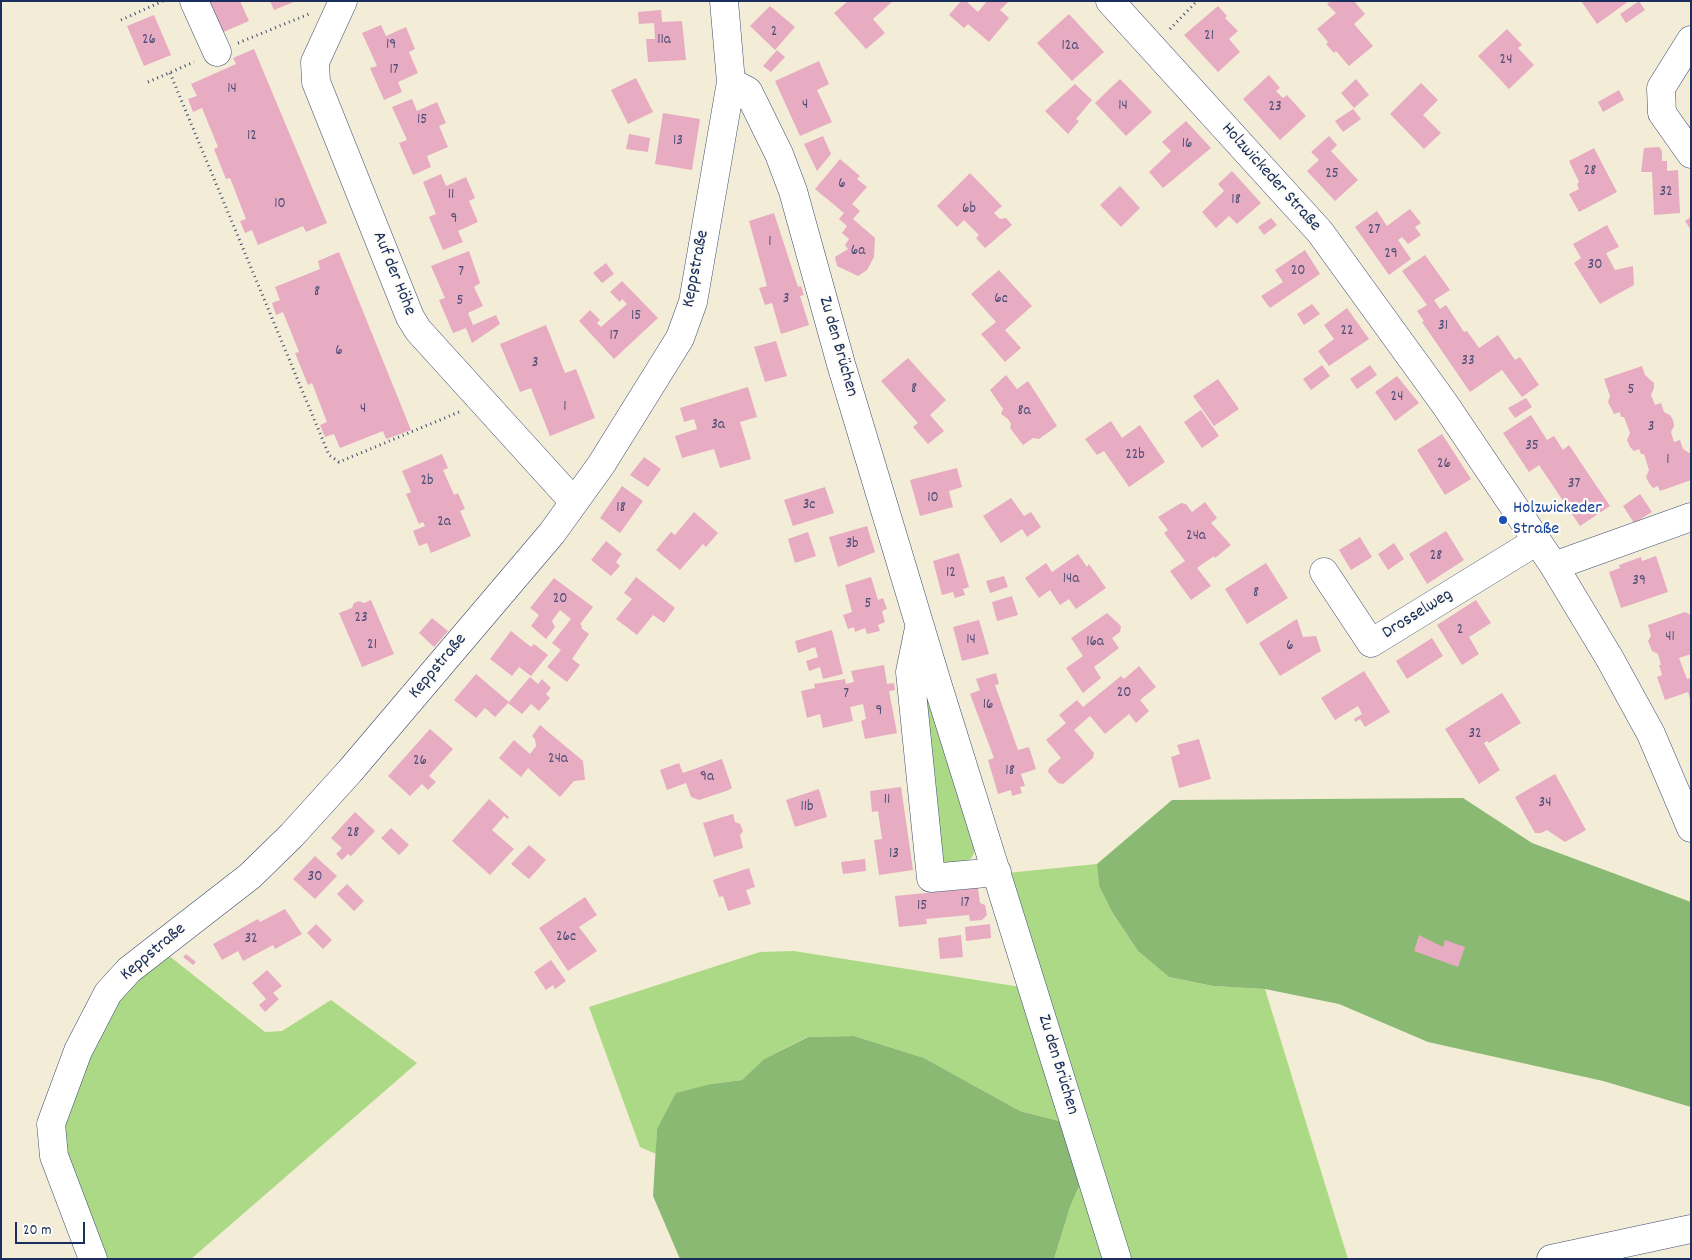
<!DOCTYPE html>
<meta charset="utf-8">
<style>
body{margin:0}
#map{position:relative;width:1692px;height:1260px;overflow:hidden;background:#f3edd7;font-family:Dekko,sans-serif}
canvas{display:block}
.frame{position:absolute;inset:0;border:2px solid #1b2f5e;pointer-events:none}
.scale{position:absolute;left:15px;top:1222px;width:70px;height:22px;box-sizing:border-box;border:2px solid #1b2f5e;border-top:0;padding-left:6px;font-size:15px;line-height:18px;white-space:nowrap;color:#1b2f5e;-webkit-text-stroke:4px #fdfcf7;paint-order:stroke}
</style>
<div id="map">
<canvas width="1692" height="1260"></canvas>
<div class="frame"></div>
<div class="scale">20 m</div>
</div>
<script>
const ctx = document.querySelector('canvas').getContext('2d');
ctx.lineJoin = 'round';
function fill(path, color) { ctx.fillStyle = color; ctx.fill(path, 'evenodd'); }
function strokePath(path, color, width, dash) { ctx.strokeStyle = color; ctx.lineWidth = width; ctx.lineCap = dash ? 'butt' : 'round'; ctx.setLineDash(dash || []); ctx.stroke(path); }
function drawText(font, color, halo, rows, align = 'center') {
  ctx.font = font + ' Dekko,sans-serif'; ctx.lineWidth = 4.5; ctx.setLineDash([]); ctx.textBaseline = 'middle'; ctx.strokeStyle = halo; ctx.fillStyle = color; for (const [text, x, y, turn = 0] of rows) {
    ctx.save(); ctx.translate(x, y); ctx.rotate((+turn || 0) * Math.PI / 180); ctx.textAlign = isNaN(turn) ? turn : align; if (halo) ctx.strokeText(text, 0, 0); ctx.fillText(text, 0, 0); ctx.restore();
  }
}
fill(new Path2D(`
 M 929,693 L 975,849 C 972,865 961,863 946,864 L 940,859 L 922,695 Z
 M 1097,864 L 1099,886 L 1112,912 L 1138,951 L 1169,977 L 1213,986 L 1265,989 L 1348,1259 L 1124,1259 L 1007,873 Z
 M 163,951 L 265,1032 L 282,1031 L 331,1000 L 417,1063 L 191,1259 L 98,1259 L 58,1123 L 113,997 Z
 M 794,951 L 1027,988 L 1072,1139 L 1059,1121 L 1020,1111 L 924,1058 L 854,1036 L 807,1037 L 764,1059 L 742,1080 L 711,1084 L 657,1129 L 656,1154 L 640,1147 L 589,1007 L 760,952 Z
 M 1083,1177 L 1109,1259 L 1054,1259 L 1070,1207 Z`), '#acd985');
fill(new Path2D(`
 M 1463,798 L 1532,843 L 1691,902 L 1691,1107 L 1603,1081 L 1428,1042 L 1339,1004 L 1265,989 L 1213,986 L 1169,977 L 1138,951 L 1112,912 L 1099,886 L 1097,864 L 1172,800 Z
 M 854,1036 L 924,1058 L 1020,1111 L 1059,1121 L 1072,1139 L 1083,1177 L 1070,1207 L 1054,1259 L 680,1259 L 653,1196 L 657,1129 L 676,1093 L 711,1084 L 742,1080 L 764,1059 L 808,1037 Z`), '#89b972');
fill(new Path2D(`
 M 208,1 L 240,1 L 249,21 L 221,33 Z
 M 270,1 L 296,1 L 274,10 Z
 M 848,1 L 893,1 L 873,19 L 885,33 L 866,49 L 834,13 Z
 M 961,1 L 966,1 L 978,12 L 987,1 L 1009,1 L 1000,10 L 1009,18 L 989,42 L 968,24 L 964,28 L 949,15 Z
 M 1331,1 L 1354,1 L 1365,14 L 1354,24 L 1373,46 L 1349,66 L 1336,51 L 1334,53 L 1326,44 L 1328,42 L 1317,29 L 1336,13 L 1327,4 Z
 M 1581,1 L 1629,1 L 1597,24 Z
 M 1639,1 L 1645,10 L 1626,23 L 1620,14 Z
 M 770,6 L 795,27 L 775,50 L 750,26 Z
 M 1218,6 L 1227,16 L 1225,18 L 1238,31 L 1229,39 L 1240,52 L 1218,72 L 1184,35 Z
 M 661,10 L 662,22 L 682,21 L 686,60 L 648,62 L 646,39 L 655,39 L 654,23 L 639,24 L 638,12 Z
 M 1069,14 L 1104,52 L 1072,81 L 1037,43 Z
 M 154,15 L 171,55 L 144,66 L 127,26 Z
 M 381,25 L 386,36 L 406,27 L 415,49 L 409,52 L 418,73 L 398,82 L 402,92 L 384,100 L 370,68 L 377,66 L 362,33 Z
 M 1507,29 L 1522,45 L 1518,48 L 1534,65 L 1509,89 L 1478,56 Z
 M 254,49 L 327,223 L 306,232 L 303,226 L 258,245 L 252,230 L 245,233 L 240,221 L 246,219 L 230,178 L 226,179 L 214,149 L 218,147 L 202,108 L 193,112 L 188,99 L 197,96 L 191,84 L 236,64 L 233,58 Z
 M 777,50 L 785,57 L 771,72 L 763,66 Z
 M 819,61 L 829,84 L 817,90 L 832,122 L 800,136 L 775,81 Z
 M 1269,75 L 1280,88 L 1276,91 L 1283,98 L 1287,95 L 1306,116 L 1280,140 L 1243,99 Z
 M 636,78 L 653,112 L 628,124 L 611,90 Z
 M 1120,79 L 1152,112 L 1126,136 L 1095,103 Z
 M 1356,79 L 1369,95 L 1354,108 L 1341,93 Z
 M 1421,83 L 1438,100 L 1423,115 L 1441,133 L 1424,149 L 1390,114 Z
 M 1075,84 L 1092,100 L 1076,119 L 1079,121 L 1068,134 L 1045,111 Z
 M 1619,90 L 1624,100 L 1603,112 L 1598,102 Z
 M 412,99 L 417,111 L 437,102 L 446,123 L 439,126 L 448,147 L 427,156 L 431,167 L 413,175 L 399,143 L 407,140 L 392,107 Z
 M 1353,109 L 1361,119 L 1343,132 L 1335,121 Z
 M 663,113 L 700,119 L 692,170 L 655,164 Z
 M 1186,121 L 1211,148 L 1163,188 L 1149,172 L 1171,151 L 1162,142 Z
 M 629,134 L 650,138 L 648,152 L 626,149 Z
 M 823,136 L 831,154 L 817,171 L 804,144 Z
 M 1329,136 L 1337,145 L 1331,151 L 1358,180 L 1335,201 L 1307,171 L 1319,160 L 1311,152 Z
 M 1659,147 L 1662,151 L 1662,161 L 1667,161 L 1667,171 L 1678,170 L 1680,213 L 1654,215 L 1652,172 L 1641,172 L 1644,148 Z
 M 1594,148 L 1617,192 L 1579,212 L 1569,194 L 1579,189 L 1577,184 L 1579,182 L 1569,161 Z
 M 840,159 L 860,176 L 857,179 L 867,187 L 852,204 L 860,211 L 853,219 L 875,238 L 874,257 L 867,270 L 858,276 L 837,266 L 835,257 L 848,249 L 845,245 L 849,239 L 842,233 L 847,226 L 839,219 L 844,213 L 815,189 Z
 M 1232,171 L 1261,203 L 1237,224 L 1229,216 L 1216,228 L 1202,212 L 1224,191 L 1218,184 Z
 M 970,173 L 1002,206 L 994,213 L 1000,219 L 1006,218 L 1012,225 L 985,248 L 976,238 L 979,235 L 964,220 L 957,227 L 937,206 Z
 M 441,174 L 446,186 L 466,177 L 475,198 L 469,201 L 478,222 L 458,231 L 463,242 L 443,250 L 429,217 L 436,214 L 423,182 Z
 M 1120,186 L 1140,208 L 1121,227 L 1100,205 Z
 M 1410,209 L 1421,223 L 1415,227 L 1421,235 L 1408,244 L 1402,237 L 1398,240 L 1411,259 L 1389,275 L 1355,227 L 1377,211 L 1387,226 Z
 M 774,213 L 798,287 L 801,286 L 804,295 L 800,296 L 809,325 L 781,334 L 772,303 L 765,305 L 759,288 L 767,286 L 749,221 Z
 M 1691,217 L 1691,230 L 1685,221 Z
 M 1271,218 L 1277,225 L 1264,235 L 1258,227 Z
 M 1607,225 L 1619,247 L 1606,253 L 1615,270 L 1633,266 L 1634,285 L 1600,304 L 1574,263 L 1581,258 L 1573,244 Z
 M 1305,250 L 1320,274 L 1270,308 L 1261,296 L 1283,282 L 1275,270 Z
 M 469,251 L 480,283 L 474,287 L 483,306 L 468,313 L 473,325 L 496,315 L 500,324 L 472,343 L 466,328 L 453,333 L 439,300 L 445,298 L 431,266 Z
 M 339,252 L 411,430 L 386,439 L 383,431 L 340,448 L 334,434 L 325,437 L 320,425 L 327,422 L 312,383 L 308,385 L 295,353 L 299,352 L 283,312 L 276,315 L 272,303 L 280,300 L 275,287 L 320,269 L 318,261 Z
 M 1425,255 L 1450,290 L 1434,300 L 1440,309 L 1446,305 L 1464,332 L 1467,331 L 1479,348 L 1498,335 L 1515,360 L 1520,357 L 1539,385 L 1522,397 L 1502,370 L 1470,392 L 1422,322 L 1424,321 L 1417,311 L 1427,305 L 1402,271 Z
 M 606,263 L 614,274 L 602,283 L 593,273 Z
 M 999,270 L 1032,306 L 1005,330 L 1021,348 L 1005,362 L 981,334 L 996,322 L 971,294 Z
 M 622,281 L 658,318 L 614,359 L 579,321 L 590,310 L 600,320 L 597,323 L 601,327 L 627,304 L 622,299 L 620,302 L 610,292 Z
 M 1312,304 L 1320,314 L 1304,325 L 1297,314 Z
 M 1347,308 L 1369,339 L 1329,366 L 1318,351 L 1334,339 L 1324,325 Z
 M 546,325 L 565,373 L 576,369 L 595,418 L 550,436 L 531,388 L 520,392 L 500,344 Z
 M 776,341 L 787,376 L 765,382 L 754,347 Z
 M 908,358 L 946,400 L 930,415 L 944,431 L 928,444 L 913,427 L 918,423 L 881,381 Z
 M 1322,365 L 1330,376 L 1311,390 L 1303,379 Z
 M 1370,365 L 1377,375 L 1357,389 L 1350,379 Z
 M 1642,366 L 1645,375 L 1654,383 L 1654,388 L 1651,395 L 1655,405 L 1661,403 L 1664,412 L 1670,415 L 1673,420 L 1674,426 L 1671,432 L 1674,442 L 1680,440 L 1683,449 L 1691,454 L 1691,480 L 1660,491 L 1658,486 L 1653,488 L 1649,483 L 1646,477 L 1649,470 L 1644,454 L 1641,454 L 1639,449 L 1634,451 L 1630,447 L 1627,440 L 1630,433 L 1624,417 L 1621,417 L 1620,412 L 1614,414 L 1608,402 L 1610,396 L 1604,379 Z
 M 1006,375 L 1017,389 L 1028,381 L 1057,426 L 1039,439 L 1033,438 L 1023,445 L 1010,428 L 1011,424 L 1008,419 L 1001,414 L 1003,409 L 990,390 Z
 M 1397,376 L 1419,403 L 1395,421 L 1375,392 Z
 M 1218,379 L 1239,409 L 1214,426 L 1193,396 Z
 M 748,387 L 757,417 L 740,422 L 751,459 L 720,468 L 714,449 L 682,458 L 675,436 L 697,429 L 694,419 L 684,422 L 680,408 Z
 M 1526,398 L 1532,407 L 1515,418 L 1508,408 Z
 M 1201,410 L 1219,436 L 1202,448 L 1184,422 Z
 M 1531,415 L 1547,440 L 1554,436 L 1563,450 L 1569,445 L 1610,506 L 1580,526 L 1539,465 L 1529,472 L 1503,433 Z
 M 1111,421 L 1122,438 L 1140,425 L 1165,462 L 1129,487 L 1104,451 L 1097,455 L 1085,439 Z
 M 1442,434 L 1471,479 L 1445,495 L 1417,450 Z
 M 442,454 L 448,468 L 443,470 L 454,495 L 458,493 L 465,509 L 460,511 L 471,536 L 431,553 L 427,543 L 419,546 L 413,531 L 425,526 L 423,522 L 419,524 L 406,494 L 411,492 L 402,471 Z
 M 644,457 L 661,469 L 648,487 L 630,475 Z
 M 957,468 L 962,487 L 949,491 L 953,507 L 920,516 L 910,480 Z
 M 622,486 L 643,501 L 620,533 L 600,518 Z
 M 825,487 L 834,513 L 793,526 L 784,500 Z
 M 1640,494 L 1652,512 L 1634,523 L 1623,506 Z
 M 1011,498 L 1024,516 L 1031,512 L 1041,527 L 1027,537 L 1022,529 L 1001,543 L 983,516 Z
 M 1205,502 L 1217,518 L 1211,523 L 1231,545 L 1215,558 L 1214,556 L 1197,568 L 1211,586 L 1191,600 L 1170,571 L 1185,561 L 1164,533 L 1168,530 L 1158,517 L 1181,503 L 1186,504 L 1192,512 Z
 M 694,512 L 718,533 L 706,547 L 703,544 L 680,570 L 656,550 L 671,532 L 675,535 Z
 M 867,526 L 875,552 L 838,567 L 829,537 Z
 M 1446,531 L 1464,560 L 1427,584 L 1409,554 Z
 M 808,532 L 816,556 L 795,563 L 788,539 Z
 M 1360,537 L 1372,557 L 1351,570 L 1339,550 Z
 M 606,541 L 622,554 L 616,562 L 620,566 L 611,576 L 591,560 Z
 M 1394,543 L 1404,559 L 1388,570 L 1378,554 Z
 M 959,553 L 969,587 L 963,589 L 965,595 L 955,598 L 953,592 L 942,595 L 933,561 Z
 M 1078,554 L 1087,567 L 1089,564 L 1106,588 L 1076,609 L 1069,599 L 1060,605 L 1050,590 L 1039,598 L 1025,578 L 1046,563 L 1052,572 Z
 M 1656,556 L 1668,592 L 1621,608 L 1609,572 L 1620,568 L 1619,565 L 1641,557 L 1642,561 Z
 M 1266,563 L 1288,598 L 1247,624 L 1225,589 Z
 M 1004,576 L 1008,587 L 990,593 L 986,581 Z
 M 636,577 L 675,608 L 664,623 L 653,615 L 637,635 L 616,619 L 632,599 L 624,593 Z
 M 871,577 L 878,600 L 883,598 L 887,609 L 882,611 L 885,622 L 878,625 L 880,631 L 867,634 L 865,628 L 855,632 L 854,627 L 848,629 L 843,615 L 852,612 L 845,585 Z
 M 554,578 L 593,607 L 580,624 L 582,626 L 581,628 L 589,634 L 572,659 L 580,665 L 567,682 L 547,667 L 561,650 L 552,643 L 571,619 L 560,610 L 552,621 L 555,627 L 546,639 L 531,626 L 539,615 L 530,608 Z
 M 1012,596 L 1018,615 L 997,621 L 992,602 Z
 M 371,600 L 394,654 L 362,667 L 339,613 L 352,608 L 354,603 L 359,601 L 364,603 Z
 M 1476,600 L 1491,623 L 1469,637 L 1479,654 L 1462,665 L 1437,625 Z
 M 1685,612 L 1691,615 L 1691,654 L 1679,658 L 1687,679 L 1691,678 L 1691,703 L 1688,692 L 1665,700 L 1657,677 L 1662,675 L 1659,665 L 1661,665 L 1658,654 L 1652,651 L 1648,641 L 1651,636 L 1648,625 Z
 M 1107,613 L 1121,626 L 1120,632 L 1112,638 L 1119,648 L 1094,667 L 1101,678 L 1083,693 L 1066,668 L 1083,656 L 1071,638 Z
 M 432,618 L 448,631 L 434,647 L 419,633 Z
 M 1297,619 L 1303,637 L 1316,636 L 1321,651 L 1280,676 L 1259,643 Z
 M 979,620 L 989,654 L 962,661 L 953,627 Z
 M 832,630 L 843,674 L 823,679 L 820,667 L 809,671 L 806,661 L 818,657 L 815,647 L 798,653 L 795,641 Z
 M 511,631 L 531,647 L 534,644 L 548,655 L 531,676 L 519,667 L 512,676 L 490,659 Z
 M 1432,638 L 1443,656 L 1407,679 L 1396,661 Z
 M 884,665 L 887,684 L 894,683 L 895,690 L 889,691 L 897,733 L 865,739 L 861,721 L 866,719 L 863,704 L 850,707 L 853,721 L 823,728 L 820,714 L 807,718 L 801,691 L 815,688 L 814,684 L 845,679 L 846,684 L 854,682 L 851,671 Z
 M 1139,666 L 1156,687 L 1140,700 L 1149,711 L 1136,723 L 1129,714 L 1105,734 L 1090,716 L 1074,730 L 1094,753 L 1093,758 L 1063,784 L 1058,783 L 1048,772 L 1049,768 L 1061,758 L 1046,740 L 1066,723 L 1059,715 L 1077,700 L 1083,707 L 1121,676 L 1124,679 Z
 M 1364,671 L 1390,712 L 1365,727 L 1360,719 L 1355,722 L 1354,719 L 1362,714 L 1358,706 L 1335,720 L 1321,698 Z
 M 996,673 L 999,684 L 995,685 L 1018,750 L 1029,747 L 1036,769 L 1021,774 L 1025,786 L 1020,787 L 1022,793 L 1012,796 L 1011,790 L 998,794 L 988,760 L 994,758 L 970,694 L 980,690 L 976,679 Z
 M 476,674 L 509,702 L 530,677 L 538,684 L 542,679 L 551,688 L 546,694 L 550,698 L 539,711 L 531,704 L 522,714 L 508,703 L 495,717 L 485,708 L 476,718 L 454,700 Z
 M 1502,693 L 1521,723 L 1489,743 L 1487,741 L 1484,743 L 1500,770 L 1479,784 L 1445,729 Z
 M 540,725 L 583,761 L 585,780 L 574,781 L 560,797 L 528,768 L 521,777 L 499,758 L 514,740 L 530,754 L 536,746 L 535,739 L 532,736 Z
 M 430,729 L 453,749 L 429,776 L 436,782 L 428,790 L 422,784 L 410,796 L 388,776 Z
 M 1199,739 L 1211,779 L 1179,788 L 1171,757 L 1180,754 L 1177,745 Z
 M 722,759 L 732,788 L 729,790 L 699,800 L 691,797 L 686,783 L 667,790 L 660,770 L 679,763 L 683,773 Z
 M 1555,774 L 1586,830 L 1565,842 L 1547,830 L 1541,833 L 1535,833 L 1515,797 Z
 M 901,787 L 913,870 L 879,875 L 874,840 L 882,839 L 878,811 L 872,812 L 870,791 Z
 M 819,789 L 827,817 L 795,827 L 786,800 Z
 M 489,799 L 509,817 L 508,819 L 504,816 L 492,830 L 514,849 L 490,875 L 452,841 Z
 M 355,812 L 375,831 L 351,856 L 348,854 L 342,860 L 336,854 L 342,848 L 331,838 Z
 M 733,814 L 735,822 L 740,824 L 743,831 L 740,835 L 743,848 L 714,857 L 703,823 Z
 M 391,828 L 409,845 L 399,855 L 381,838 Z
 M 529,845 L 546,860 L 529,879 L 511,864 Z
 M 315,856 L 337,876 L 315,899 L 293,879 Z
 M 865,859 L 866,871 L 843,874 L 841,862 Z
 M 749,868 L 755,887 L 746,890 L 751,904 L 728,911 L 723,896 L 719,897 L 713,880 Z
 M 347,884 L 364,901 L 354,911 L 337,894 Z
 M 978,888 L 980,903 L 985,905 L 987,915 L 982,920 L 970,921 L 969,915 L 926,919 L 927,924 L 899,927 L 895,896 Z
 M 585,897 L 597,915 L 579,927 L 597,951 L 568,971 L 539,928 Z
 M 285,909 L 302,934 L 275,949 L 273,945 L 243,961 L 238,951 L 222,960 L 213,944 L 258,919 L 260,922 Z
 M 316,924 L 332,940 L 323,949 L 307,933 Z
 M 990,924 L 991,938 L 966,941 L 965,927 Z
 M 961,935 L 963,957 L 940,959 L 938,938 Z
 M 1419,935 L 1443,947 L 1445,940 L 1465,947 L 1458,967 L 1414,951 Z
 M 186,954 L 196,962 L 193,965 L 183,957 Z
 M 551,960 L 566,981 L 555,989 L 553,985 L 546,990 L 534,972 Z
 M 267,970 L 282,986 L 273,993 L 279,999 L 265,1012 L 259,1005 L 266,999 L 252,983 Z`), '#e7abc2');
const minor = new Path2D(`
 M 194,1 L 217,52
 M 343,1 L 315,62 L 316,82 L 410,317 L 418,330 L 574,502
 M 1110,1 L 1320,232 L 1444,403 L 1554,566 L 1610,659 L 1651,734 L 1691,828
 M 1691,40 L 1661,88 L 1662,113 L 1691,154
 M 731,82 L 748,91 L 779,154 L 793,191 L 841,364 L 938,686 L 1117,1259
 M 1554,566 L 1691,517
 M 1324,572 L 1371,643 L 1537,541
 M 919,628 L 910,672 L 931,878 L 997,872
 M 93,1259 L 54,1156 L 51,1124 L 78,1051 L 108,993 L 129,970 L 250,876 L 292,835 L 350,771 L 552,533 L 601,465 L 680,338 L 693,302 L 731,82 L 724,1
 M 1551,1259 L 1691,1229`);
strokePath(minor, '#3b4c70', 29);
strokePath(new Path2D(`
 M 121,20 L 163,1
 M 1170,29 L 1197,1
 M 238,43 L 309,14
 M 170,73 L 329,455 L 339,462 L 459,412
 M 148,82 L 194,62`), '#3b4c70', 3, [1, 4]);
strokePath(minor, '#fff', 28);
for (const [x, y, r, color] of [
 [1503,520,5,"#1a4fb4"]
]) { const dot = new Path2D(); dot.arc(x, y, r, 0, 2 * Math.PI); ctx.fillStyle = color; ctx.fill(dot); strokePath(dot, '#fdfcf7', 2); }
drawText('15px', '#4e4e77', null, [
 ["2",774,33],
 ["21",1209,37],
 ["26",149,41],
 ["11a",664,41],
 ["19",391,46],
 ["12a",1070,47],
 ["24",1506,61],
 ["17",394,71],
 ["14",232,90],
 ["4",805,106],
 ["14",1123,107],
 ["23",1275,108],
 ["15",422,121],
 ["12",252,137],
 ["13",678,142],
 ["16",1187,145],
 ["28",1590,172],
 ["25",1332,175],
 ["6",842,185],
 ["32",1666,193],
 ["11",451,196],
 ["18",1236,201],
 ["10",280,205],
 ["6b",969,210],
 ["9",454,220],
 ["27",1374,231],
 ["1",770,243],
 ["6a",858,252],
 ["29",1391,255],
 ["30",1595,266],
 ["20",1298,272],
 ["7",461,273],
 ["8",317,293],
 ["3",786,300],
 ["6c",1001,300],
 ["5",460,302],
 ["15",636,317],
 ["31",1443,327],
 ["22",1347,332],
 ["17",614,337],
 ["6",339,352],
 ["33",1468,362],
 ["3",535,364],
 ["8",914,390],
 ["5",1631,391],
 ["24",1397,398],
 ["1",565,408],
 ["4",363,410],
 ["8a",1024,412],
 ["3a",718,426],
 ["3",1651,428],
 ["35",1532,447],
 ["22b",1135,456],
 ["1",1668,461],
 ["26",1444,465],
 ["2b",427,482],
 ["37",1574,485],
 ["10",933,499],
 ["3c",809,506],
 ["18",621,509],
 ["2a",444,523],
 ["24a",1196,537],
 ["3b",852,545],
 ["28",1436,557],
 ["12",951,574],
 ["14a",1071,580],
 ["39",1639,582],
 ["8",1256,594],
 ["20",560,600],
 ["5",868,605],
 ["23",361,619],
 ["2",1460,631],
 ["41",1670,638],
 ["14",971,641],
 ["16a",1095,643],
 ["21",372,646],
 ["6",1290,647],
 ["20",1124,694],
 ["7",846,695],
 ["16",988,706],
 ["9",879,712],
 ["32",1475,735],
 ["24a",558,760],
 ["26",420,762],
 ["18",1010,772],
 ["9a",707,778],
 ["11",887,801],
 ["34",1545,804],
 ["11b",807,808],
 ["28",353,834],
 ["13",894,855],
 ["30",315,878],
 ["17",965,904],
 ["15",922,907],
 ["26c",566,938],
 ["32",251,940]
]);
drawText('18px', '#1b2f5e', '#fdfcf7', [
 ["Holzwickeder Straße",1270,178,48],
 ["Keppstraße",697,269,-79],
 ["Auf der Höhe",393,274,68],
 ["Zu den Brüchen",837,347,74],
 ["Drosselweg",1418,615,-32],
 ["Keppstraße",439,667,-50],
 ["Keppstraße",154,953,-40],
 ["Zu den Brüchen",1057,1065,73]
]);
drawText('18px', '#164399', '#fdfcf7', [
 ["Holzwickeder",1513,510],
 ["Straße",1513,531]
], 'left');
</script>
